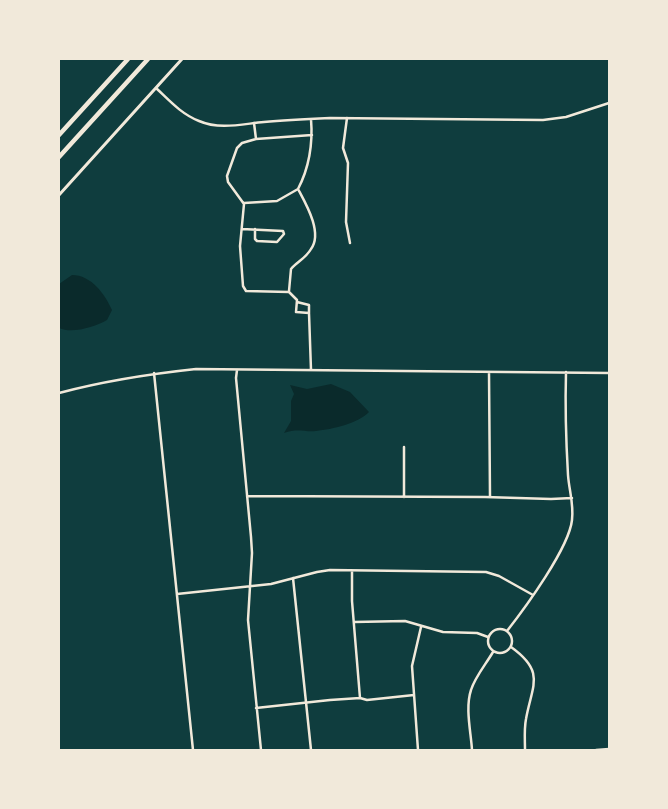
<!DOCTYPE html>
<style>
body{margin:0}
#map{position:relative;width:668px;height:809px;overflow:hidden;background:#0f3d3e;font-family:"Noto Sans",sans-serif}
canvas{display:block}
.frame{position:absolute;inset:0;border:60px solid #f1e9da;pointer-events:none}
</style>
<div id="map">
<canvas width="668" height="809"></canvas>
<div class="frame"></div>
</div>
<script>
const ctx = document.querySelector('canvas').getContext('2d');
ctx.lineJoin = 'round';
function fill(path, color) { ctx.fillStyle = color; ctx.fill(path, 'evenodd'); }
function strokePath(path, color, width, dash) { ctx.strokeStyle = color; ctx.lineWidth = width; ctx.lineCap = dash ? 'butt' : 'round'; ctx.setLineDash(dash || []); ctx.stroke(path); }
fill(new Path2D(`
 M 72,275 C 91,275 105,294 112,310 L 107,320 C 95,327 72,334 59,328 L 59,284 Z
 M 331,384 L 350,392 L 369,412 C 357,424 333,429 316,431 C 303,432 298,428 284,433 L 291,421 L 291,401 L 294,394 L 290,385 L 307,389 Z`), '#0a2a2b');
strokePath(new Path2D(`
 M 156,88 C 169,100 181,114 199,121 C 220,130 242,124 264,122 C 286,120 308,119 330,118 L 543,120 L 566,117 L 609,103
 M 347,118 L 343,148 L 348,163 L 346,222 L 350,243
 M 254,123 L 256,139 L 242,143 L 237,148 L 227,176 L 228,182 L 244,204 L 240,246 L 243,286 L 246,291 L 289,292 L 297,300 L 296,312 L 309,313 L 311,370
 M 256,139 L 312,135
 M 244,203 L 277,201 L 298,189
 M 242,229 L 283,231 L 284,234 L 277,242 L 257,241 L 255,239 L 255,229
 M 289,291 L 291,269 C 297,262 306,258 311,249 C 323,233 306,204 298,189 C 310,166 313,144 311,119
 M 297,302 L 309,305 L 309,313
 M 237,370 L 236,378 L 251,537 L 252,553 L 248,620 L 261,750
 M 489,372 L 490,497
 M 154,373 L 193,750
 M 59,393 C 104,381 149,374 196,369 L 609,373
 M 247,496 L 485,497 L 551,499 L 572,498
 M 404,497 L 404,447
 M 352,571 L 352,601 L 360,698
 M 293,578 L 311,750
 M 177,594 L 271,584 L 317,572 L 330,570 L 486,572 L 499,576 L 533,595
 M 354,622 L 405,621 L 443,632 L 477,633 L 488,637
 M488 641a12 12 0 1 1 24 0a12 12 0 1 1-24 0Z
 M 507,631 C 525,608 569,548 572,520 C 574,504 569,490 568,475 C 566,441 565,407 566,372
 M 511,647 C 546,672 532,685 526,719 C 524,729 525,740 525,750
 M 256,708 L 330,700 L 360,698 L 367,700 L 414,695
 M 418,750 L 412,666 L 421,627
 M 472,750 C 471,732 465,708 471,690 C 475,677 486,664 493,652
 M 596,750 L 609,749`), '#f1e9da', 2.5);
strokePath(new Path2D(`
 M 59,195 L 182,59`), '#f1e9da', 3);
strokePath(new Path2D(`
 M 59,135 L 128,59
 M 59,157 L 148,59`), '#f1e9da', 4.5);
</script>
